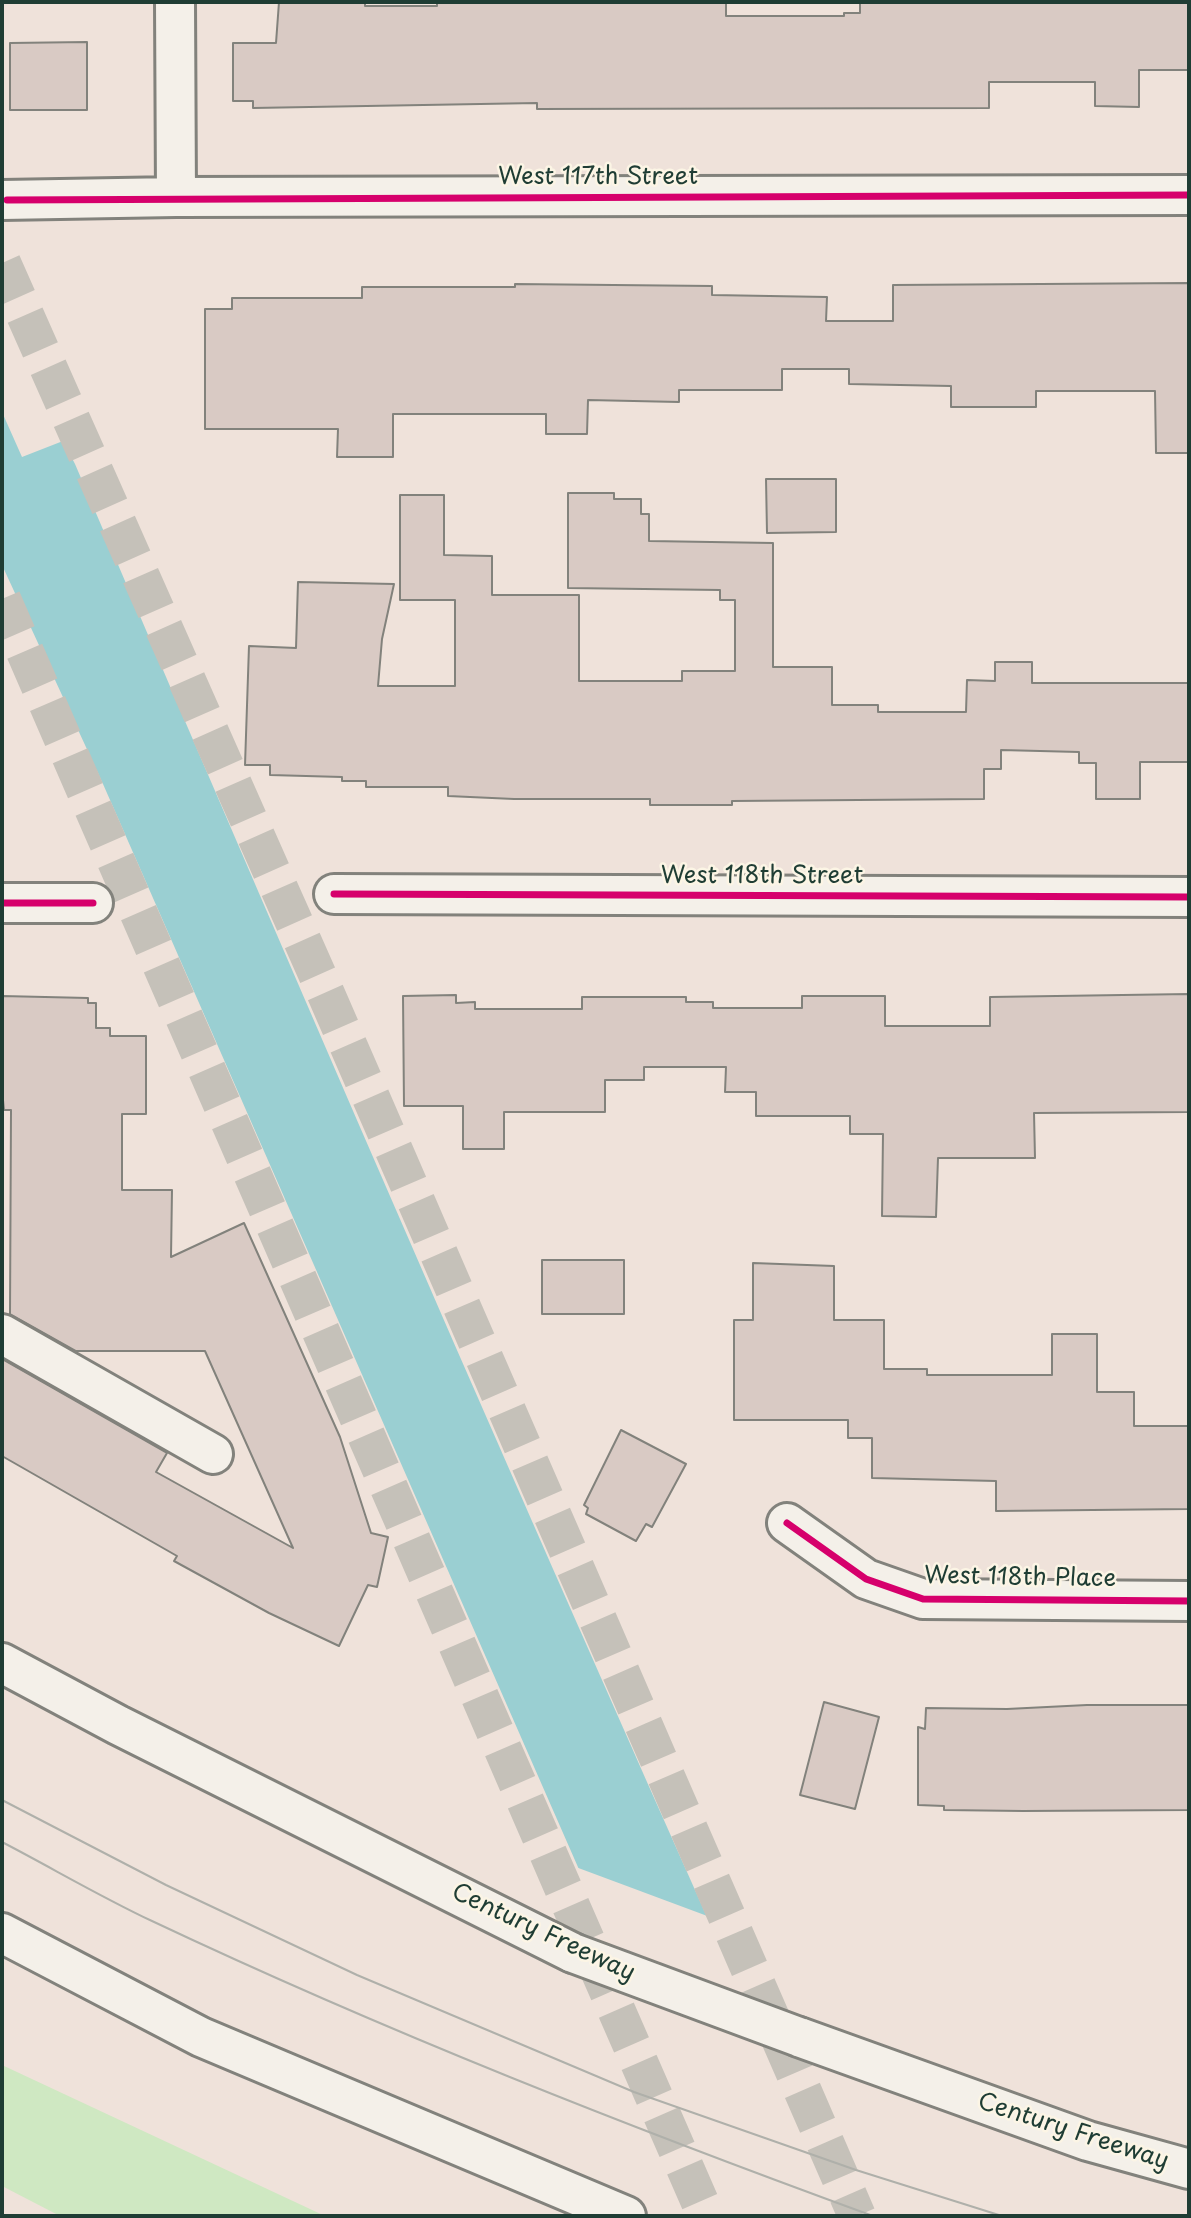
<!DOCTYPE html>
<style>
body{margin:0}
#map{position:relative;width:1191px;height:2218px;overflow:hidden;background:#efe2da;font-family:"Playpen Sans",sans-serif}
canvas{display:block}
.frame{position:absolute;inset:0;border:4px solid #1f3d34;pointer-events:none}
</style>
<div id="map">
<canvas width="1191" height="2218"></canvas>
<div class="frame"></div>
</div>
<script>
const ctx = document.querySelector('canvas').getContext('2d');
ctx.lineJoin = 'round';
function fill(path, color) { ctx.fillStyle = color; ctx.fill(path, 'evenodd'); }
function strokePath(path, color, width, dash) { ctx.strokeStyle = color; ctx.lineWidth = width; ctx.lineCap = dash ? 'butt' : 'round'; ctx.setLineDash(dash || []); ctx.stroke(path); }
function drawText(font, color, halo, rows, align = 'center') {
  ctx.font = font + ' "Playpen Sans",sans-serif'; ctx.lineWidth = 5; ctx.setLineDash([]); ctx.textBaseline = 'middle'; ctx.strokeStyle = halo; ctx.fillStyle = color; for (const [text, x, y, turn = 0] of rows) {
    ctx.save(); ctx.translate(x, y); ctx.rotate((+turn || 0) * Math.PI / 180); ctx.textAlign = isNaN(turn) ? turn : align; if (halo) ctx.strokeText(text, 0, 0); ctx.fillText(text, 0, 0); ctx.restore();
  }
}
fill(new Path2D(`
 M 2,2065 L 325,2216 L 60,2216 L 2,2186 Z`), '#cfe8c2');
fill(new Path2D(`
 M 2,412 L 22,457 L 63,441 L 75,464 C 325,1050 579,1635 841,2216 L 731,2216 L 103,784 L 2,565 Z`), '#9acfd2');
fill(new Path2D(`
 M 573,1866 L 710,1917 L 844,2216 L 727,2216 Z`), '#efe2da');
const building = new Path2D(`
 M 279,2 L 365,2 L 365,6 L 437,6 L 437,2 L 726,2 L 726,16 L 844,16 L 844,13 L 860,13 L 860,2 L 1189,2 L 1189,70 L 1139,70 L 1139,107 L 1095,106 L 1095,82 L 989,82 L 989,108 L 537,109 L 537,103 L 253,108 L 253,101 L 233,101 L 233,43 L 276,43 Z
 M 87,42 L 87,110 L 10,110 L 10,43 Z
 M 1189,283 L 1189,453 L 1156,453 L 1155,391 L 1036,391 L 1036,407 L 951,407 L 951,386 L 849,384 L 849,369 L 782,369 L 782,390 L 679,390 L 679,402 L 588,400 L 587,434 L 546,434 L 546,414 L 393,414 L 393,457 L 337,457 L 338,429 L 205,429 L 205,309 L 232,309 L 232,298 L 362,298 L 362,287 L 515,287 L 515,284 L 712,286 L 712,295 L 827,297 L 826,321 L 893,321 L 893,285 Z
 M 766,479 L 836,479 L 836,532 L 767,533 Z
 M 568,493 L 614,493 L 614,499 L 641,499 L 641,514 L 649,514 L 649,541 L 773,543 L 773,667 L 832,667 L 832,705 L 878,705 L 878,712 L 966,712 L 967,680 L 995,681 L 995,662 L 1032,662 L 1032,683 L 1189,683 L 1189,762 L 1140,762 L 1140,799 L 1096,799 L 1096,763 L 1079,763 L 1079,752 L 1001,750 L 1001,769 L 984,769 L 984,799 L 732,801 L 732,805 L 650,805 L 650,799 L 514,799 L 448,796 L 448,787 L 366,787 L 366,781 L 342,781 L 342,777 L 270,775 L 270,765 L 245,765 L 249,646 L 296,648 L 298,582 L 394,584 L 382,639 L 378,686 L 455,686 L 455,600 L 400,600 L 400,495 L 444,495 L 444,555 L 492,556 L 492,595 L 579,595 L 579,681 L 682,681 L 682,671 L 735,671 L 735,600 L 720,600 L 720,590 L 568,588 Z
 M 1189,994 L 1189,1112 L 1034,1113 L 1035,1158 L 938,1158 L 936,1217 L 882,1216 L 883,1134 L 850,1134 L 850,1116 L 756,1116 L 756,1092 L 725,1092 L 726,1067 L 644,1067 L 644,1080 L 605,1080 L 605,1112 L 504,1112 L 504,1149 L 463,1149 L 463,1106 L 404,1106 L 403,996 L 456,995 L 456,1003 L 475,1002 L 475,1009 L 582,1009 L 582,997 L 686,997 L 686,1002 L 713,1002 L 713,1008 L 802,1008 L 802,996 L 885,996 L 885,1026 L 990,1026 L 990,997 Z
 M 2,996 L 88,998 L 88,1003 L 96,1003 L 96,1028 L 110,1028 L 110,1036 L 146,1036 L 146,1114 L 122,1114 L 122,1190 L 172,1190 L 171,1257 L 244,1223 L 340,1437 L 371,1533 L 388,1537 L 377,1587 L 368,1585 L 339,1646 L 269,1613 L 174,1561 L 177,1556 L 2,1456 L 2,1359 L 167,1453 L 156,1472 L 293,1548 L 205,1351 L 76,1351 L 10,1314 L 11,1110 L 4,1110 L 2,1090 Z
 M 542,1260 L 624,1260 L 624,1314 L 542,1314 Z
 M 753,1263 L 834,1266 L 834,1320 L 884,1320 L 884,1369 L 927,1369 L 927,1375 L 1052,1375 L 1052,1334 L 1097,1334 L 1097,1392 L 1134,1392 L 1134,1426 L 1189,1426 L 1189,1509 L 996,1511 L 996,1481 L 872,1478 L 872,1438 L 848,1438 L 848,1420 L 734,1420 L 734,1320 L 753,1320 Z
 M 621,1430 L 686,1464 L 652,1527 L 646,1524 L 636,1541 L 586,1514 L 588,1508 L 584,1505 Z
 M 824,1702 L 879,1717 L 855,1809 L 800,1795 Z
 M 1087,1705 L 1189,1705 L 1189,1810 L 1023,1811 L 944,1810 L 944,1806 L 918,1805 L 918,1727 L 925,1729 L 926,1708 L 1007,1709 Z`);
fill(building, '#d9cac4');
strokePath(building, '#82827c', 2);
strokePath(new Path2D(`
 M 2,263 L 326,994 L 857,2216
 M 2,599 L 706,2216`), '#c5c1b9', 38, [38, 19]);
const minor = new Path2D(`
 M 175,2 L 176,197
 M 2,200 L 176,197 L 1189,195
 M 334,894 L 1189,897
 M 2,903 L 93,903
 M 2,1334 L 213,1454
 M 787,1523 L 866,1579 L 923,1599 L 1189,1601`);
const highway = new Path2D(`
 M 2,1663 L 118,1725 L 573,1953
 M 2,1933 L 201,2037 L 626,2216
 M 799,2037 L 1088,2141 L 1189,2169`);
strokePath(minor, '#82827c', 44);
strokePath(highway, '#82827c', 44);
strokePath(minor, '#f4f0e9', 38);
strokePath(highway, '#f4f0e9', 38);
strokePath(new Path2D(`
 M 2,1800 L 166,1885 L 357,1975 L 634,2092 L 856,2170 L 1002,2216
 M 2,1842 C 52,1868 101,1897 152,1921 C 387,2032 629,2127 873,2216`), '#afb0aa', 2);
const highwayBridge = new Path2D(`
 M 573,1953 L 799,2037`);
strokePath(highwayBridge, '#82827c', 44, []);
strokePath(highwayBridge, '#f4f0e9', 38);
strokePath(new Path2D(`
 M 7,200 L 1189,195
 M 334,894 L 1189,897
 M 2,903 L 93,903
 M 787,1523 L 866,1579 L 923,1599 L 1189,1601`), '#d6006c', 7);
drawText('24px', '#1f3d34', '#fcf5e5', [
 ["West 117th Street",598,177],
 ["West 118th Street",762,876],
 ["West 118th Place",1020,1578,1],
 ["Century Freeway",543,1933,25],
 ["Century Freeway",1073,2132,18]
]);
</script>
